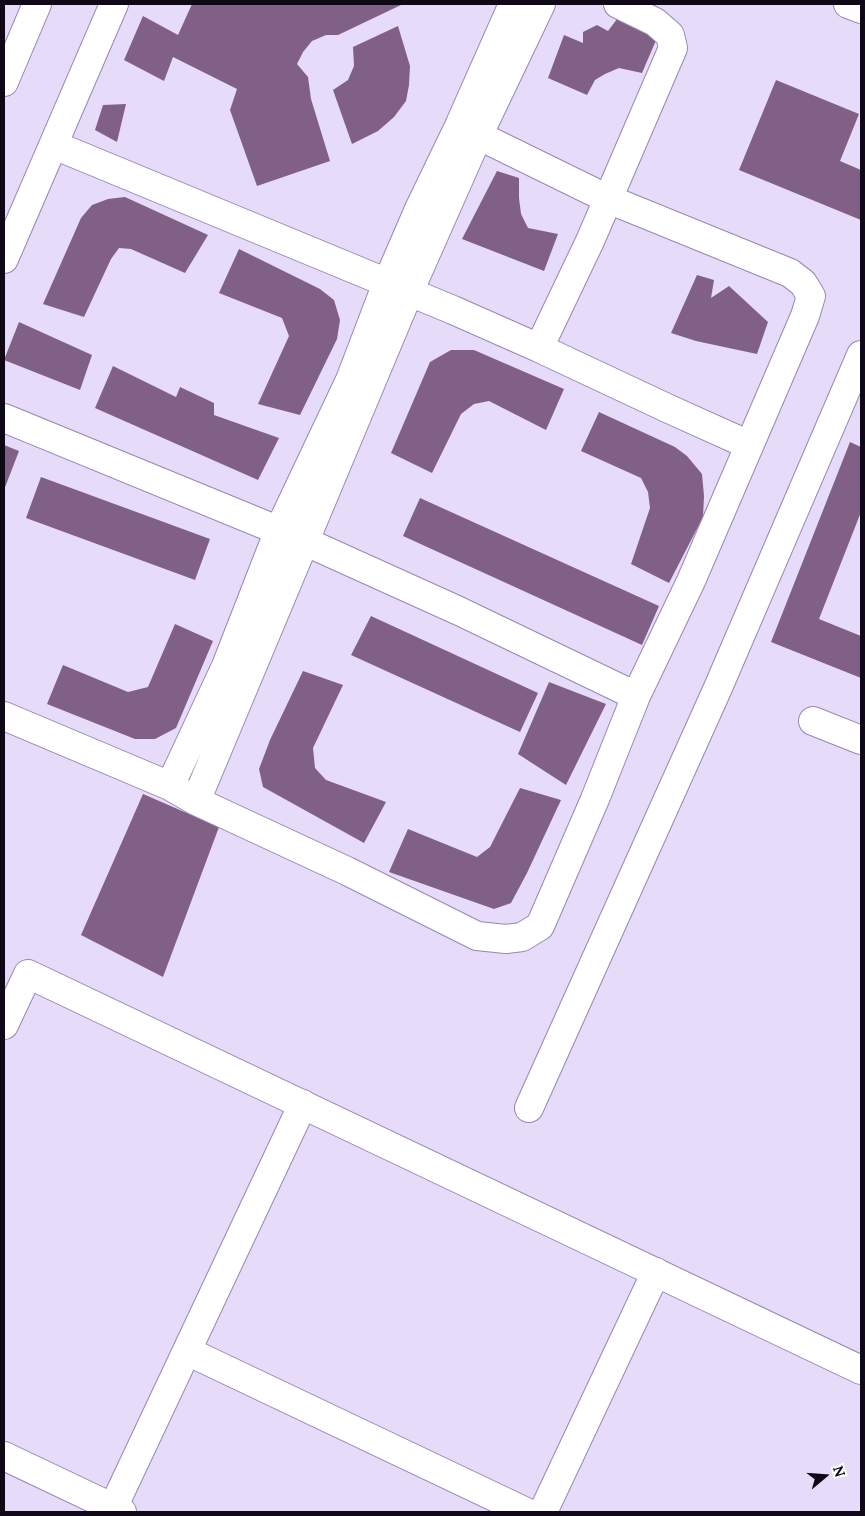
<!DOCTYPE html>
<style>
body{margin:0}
#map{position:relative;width:865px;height:1516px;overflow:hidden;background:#e6dbf8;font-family:Lora,serif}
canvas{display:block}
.frame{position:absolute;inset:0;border:5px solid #0f0817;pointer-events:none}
.north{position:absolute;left:800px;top:1451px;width:50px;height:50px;-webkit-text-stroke:4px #fff;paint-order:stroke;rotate:72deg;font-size:14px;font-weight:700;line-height:20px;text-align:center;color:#0f0817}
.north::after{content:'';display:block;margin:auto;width:18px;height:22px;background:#0f0817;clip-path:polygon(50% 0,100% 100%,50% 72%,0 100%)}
</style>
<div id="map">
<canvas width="865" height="1516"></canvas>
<div class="frame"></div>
<div class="north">N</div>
</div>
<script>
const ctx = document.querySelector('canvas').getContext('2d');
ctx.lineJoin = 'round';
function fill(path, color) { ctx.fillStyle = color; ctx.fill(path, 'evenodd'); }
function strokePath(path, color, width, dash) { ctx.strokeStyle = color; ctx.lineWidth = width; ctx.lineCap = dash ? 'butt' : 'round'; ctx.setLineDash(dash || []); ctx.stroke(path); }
fill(new Path2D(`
 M 192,4 L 401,4 L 401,5 L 338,35 L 326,35 L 312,41 L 303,52 L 297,64 L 308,77 L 311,99 L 330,161 L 257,186 L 230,110 L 237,89 L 173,57 L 164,81 L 124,60 L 143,16 L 178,35 Z
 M 617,19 L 657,38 L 642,73 L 619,68 L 605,74 L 595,80 L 587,95 L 548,78 L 564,35 L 583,43 L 583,32 L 597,25 L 608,31 Z
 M 398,26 L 410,66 L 409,85 L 406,101 L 394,117 L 378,131 L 352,144 L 333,90 L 348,80 L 354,66 L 353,47 Z
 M 776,80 L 859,114 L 840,161 L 861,170 L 861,220 L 739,170 Z
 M 126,104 L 117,142 L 95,130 L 103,105 Z
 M 497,171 L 519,178 L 519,198 L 521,214 L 528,228 L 558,234 L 544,271 L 462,239 Z
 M 125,197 L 208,235 L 185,273 L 131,249 L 119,248 L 111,259 L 84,317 L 43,304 L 81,218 L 92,205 L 108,199 Z
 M 239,249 L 320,289 L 334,300 L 340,320 L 337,339 L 300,415 L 258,404 L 289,336 L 282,318 L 219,293 Z
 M 697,275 L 714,280 L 711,298 L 729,286 L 768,322 L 757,354 L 696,341 L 671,333 Z
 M 19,322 L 92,355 L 80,390 L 4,360 Z
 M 451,350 L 474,350 L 564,389 L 546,430 L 489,401 L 474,404 L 461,414 L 432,473 L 391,453 L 430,362 Z
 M 113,366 L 176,397 L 180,387 L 214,403 L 214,415 L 279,438 L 258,480 L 95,408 Z
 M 599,412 L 675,447 L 687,456 L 702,474 L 704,496 L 703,517 L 669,583 L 631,564 L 650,508 L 648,492 L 641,478 L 581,451 Z
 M 850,442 L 861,447 L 861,512 L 819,619 L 861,636 L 861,678 L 771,642 Z
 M 4,445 L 19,451 L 4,490 Z
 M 41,477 L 210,539 L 195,580 L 26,518 Z
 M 420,498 L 659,606 L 642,645 L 403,536 Z
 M 371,616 L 538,693 L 520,732 L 351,655 Z
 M 175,624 L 213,641 L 176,728 L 155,739 L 135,739 L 47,704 L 63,665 L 128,692 L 148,687 Z
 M 303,671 L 343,685 L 313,748 L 315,768 L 326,780 L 386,802 L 364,843 L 263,787 L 259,769 L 270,740 Z
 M 549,682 L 606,704 L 566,785 L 518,754 Z
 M 520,788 L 561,800 L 527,873 L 511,903 L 494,909 L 389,872 L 408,829 L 477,857 L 490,847 Z
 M 143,794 L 219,827 L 163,977 L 81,935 Z`), '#816085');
const minor = new Path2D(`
 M 848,4 L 861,9
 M 4,82 L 37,4
 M 54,145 L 453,310 L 539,348 L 669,409 L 749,445
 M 4,259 L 114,4
 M 539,348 L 590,241 L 673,48 L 670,35 L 655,22 L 618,4
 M 4,418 L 304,541 L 459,611 L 636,696
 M 4,716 L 170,786 L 196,801 L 347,871 L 477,936 L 506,939 L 522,937 L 540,926 L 595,799 L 636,696 L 691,581 L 805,316 L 811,296 L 803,283 L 790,273 L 608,199 L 459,126
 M 813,721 L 861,740
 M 170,786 L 226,666 L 279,530 L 350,380 L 387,283 L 419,209 L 459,126 L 513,4
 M 196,801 L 409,292 L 478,136 L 541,4
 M 4,1025 L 28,974 L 861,1370
 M 529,1108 L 717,690 L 861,355
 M 187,1351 L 526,1512
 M 4,1456 L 122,1512
 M 111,1512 L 303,1104
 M 543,1512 L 656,1272`);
strokePath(minor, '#9887b3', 30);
strokePath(minor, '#fff', 28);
</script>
